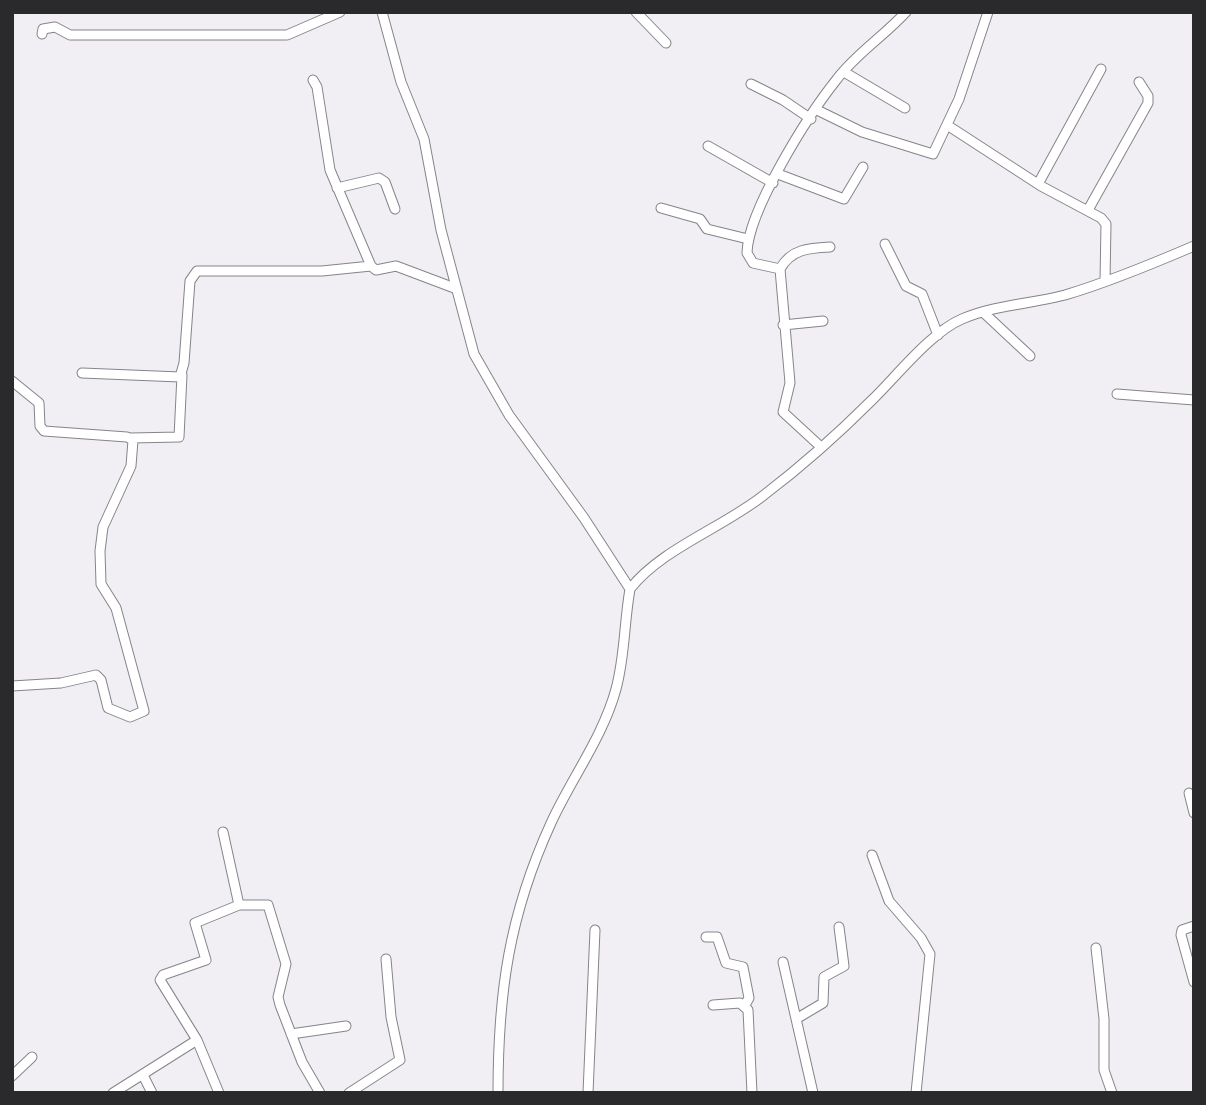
<!DOCTYPE html>
<style>
body{margin:0}
#map{position:relative;width:1206px;height:1105px;overflow:hidden;background:#f1eff4;font-family:Quicksand,sans-serif}
canvas{display:block}
.frame{position:absolute;inset:0;border:14px solid #2a292b;pointer-events:none}
</style>
<div id="map">
<canvas width="1206" height="1105"></canvas>
<div class="frame"></div>
</div>
<script>
const ctx = document.querySelector('canvas').getContext('2d');
ctx.lineJoin = 'round';
function strokePath(path, color, width, dash) { ctx.strokeStyle = color; ctx.lineWidth = width; ctx.lineCap = dash ? 'butt' : 'round'; ctx.setLineDash(dash || []); ctx.stroke(path); }
const minor = new Path2D(`
 M 382,12 L 401,82 L 424,139 L 441,230 L 474,354 L 509,415 L 584,518 L 630,589
 M 636,12 L 666,43
 M 42,34 L 43,29 L 55,27 L 70,35 L 287,35 L 340,12
 M 844,72 L 905,108
 M 313,80 L 317,87 L 330,170 L 371,266
 M 751,84 L 783,100 L 811,119
 M 817,110 L 862,132 L 933,154 L 959,99 L 988,12
 M 947,125 L 1041,186 L 1101,218 L 1106,224 L 1105,281
 M 708,146 L 773,183
 M 778,174 L 844,199 L 863,167
 M 1038,184 L 1101,69
 M 337,188 L 379,178 L 385,182 L 395,209
 M 661,208 L 700,219 L 707,229 L 748,239
 M 1088,210 L 1148,103 L 1148,96 L 1139,82
 M 885,244 L 906,286 L 922,294 L 938,335
 M 780,269 L 753,263 L 747,253 C 748,210 809,114 837,79 C 856,54 884,36 906,12
 M 984,313 L 1030,356
 M 783,325 L 823,321
 M 82,373 L 180,377 L 184,363 L 190,281 L 197,271 L 322,271 L 371,266 L 376,270 L 396,266 L 457,289
 M 12,381 L 39,403 L 40,426 L 44,431 L 127,437 L 133,440 L 131,466 L 103,527 L 100,551 L 101,584 L 116,608 L 144,711 L 130,717 L 108,708 L 101,680 L 96,675 L 61,683 L 12,686
 M 1117,394 L 1194,400
 M 131,438 L 179,437 L 182,375
 M 821,447 L 783,412 L 790,383 L 780,269 C 791,249 809,248 830,247
 M 1189,793 L 1194,813
 M 223,832 L 239,905 L 268,905 L 286,964 L 278,997 L 280,1005 L 302,1062 L 320,1093
 M 872,855 L 889,901 L 921,938 L 930,954 L 916,1093
 M 1194,926 L 1182,930 L 1181,935 L 1194,982
 M 706,937 L 717,937 L 726,963 L 743,967 L 749,998 L 745,1005
 M 1096,948 L 1104,1019 L 1104,1070 L 1112,1093
 M 783,962 L 813,1093
 M 713,1005 L 740,1003 L 748,1010 L 752,1093
 M 796,1019 L 823,1003 L 824,977 L 844,966 L 839,927
 M 291,1034 L 346,1026
 M 143,1075 L 152,1093
 M 12,1076 L 32,1057
 M 113,1093 L 197,1040
 M 219,1093 L 197,1040 L 160,980 L 163,975 L 206,960 L 195,923 L 239,905
 M 349,1093 L 400,1060 L 391,1017 L 386,959
 M 498,1093 C 498,993 509,915 551,823 C 571,779 603,737 616,689 C 625,656 624,623 630,589 C 661,549 724,527 764,495 C 802,466 838,434 871,401 C 896,377 931,332 962,319 C 994,305 1031,304 1065,295 C 1109,282 1152,264 1194,246
 M 588,1093 L 595,930`);
strokePath(minor, '#868489', 11);
strokePath(minor, '#fff', 9);
</script>
